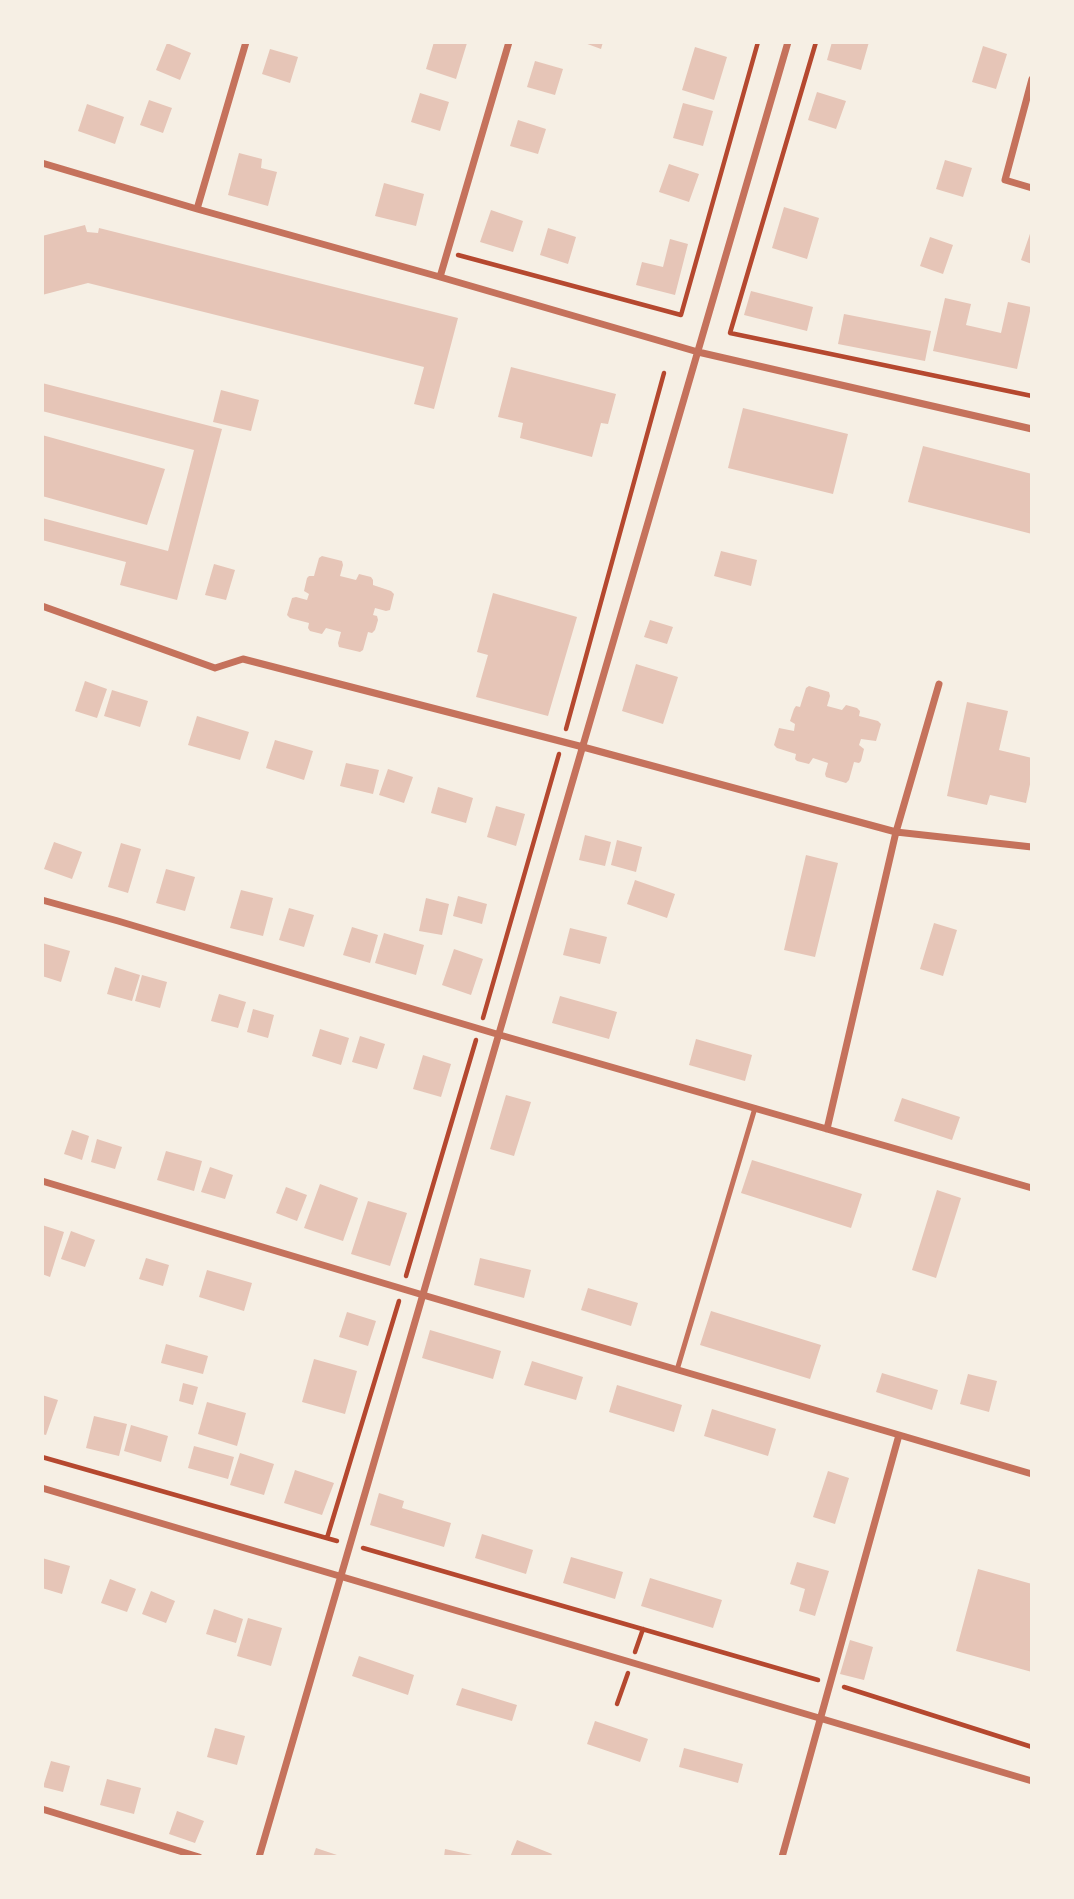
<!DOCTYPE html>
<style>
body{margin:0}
#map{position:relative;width:1074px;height:1899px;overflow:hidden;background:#f6efe4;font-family:Manrope,sans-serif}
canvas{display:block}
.frame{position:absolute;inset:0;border:44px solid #f6efe4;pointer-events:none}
</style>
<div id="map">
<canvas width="1074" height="1899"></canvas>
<div class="frame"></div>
</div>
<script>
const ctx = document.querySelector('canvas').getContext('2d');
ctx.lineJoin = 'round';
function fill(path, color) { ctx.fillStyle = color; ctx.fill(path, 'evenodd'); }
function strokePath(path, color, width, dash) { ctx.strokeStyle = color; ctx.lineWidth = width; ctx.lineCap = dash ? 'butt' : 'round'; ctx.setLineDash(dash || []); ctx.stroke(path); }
fill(new Path2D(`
 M 434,42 L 467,43 L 456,79 L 426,69 Z
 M 582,42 L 603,42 L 601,49 Z
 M 832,42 L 869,42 L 861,70 L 827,60 Z
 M 167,43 L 191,53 L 180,80 L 156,70 Z
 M 983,46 L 1007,54 L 996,89 L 972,82 Z
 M 695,47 L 727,57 L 714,100 L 682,90 Z
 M 270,49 L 298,57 L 290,83 L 262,74 Z
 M 535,61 L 563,69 L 555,95 L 527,87 Z
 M 817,92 L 846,101 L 836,129 L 808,120 Z
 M 420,93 L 449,102 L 440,131 L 411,122 Z
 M 149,100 L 172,108 L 163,133 L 140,125 Z
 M 683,103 L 713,111 L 703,146 L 673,138 Z
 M 87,104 L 124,117 L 115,144 L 78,131 Z
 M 518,120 L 546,129 L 538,154 L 510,146 Z
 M 239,153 L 262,159 L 261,168 L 277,172 L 268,206 L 228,195 Z
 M 945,160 L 972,168 L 963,197 L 936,189 Z
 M 669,164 L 699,174 L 689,202 L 659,192 Z
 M 384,183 L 424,194 L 416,226 L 375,216 Z
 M 784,207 L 819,218 L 807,259 L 772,248 Z
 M 491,210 L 523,221 L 513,252 L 480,242 Z
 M 85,225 L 87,232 L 98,233 L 99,228 L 458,318 L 434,409 L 414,404 L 424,367 L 88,283 L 42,295 L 42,236 Z
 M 548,228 L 576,237 L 568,264 L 540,255 Z
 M 1032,228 L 1032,264 L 1021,260 Z
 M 930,237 L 953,245 L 943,274 L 920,266 Z
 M 670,239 L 688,244 L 675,295 L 636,285 L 642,262 L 663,267 Z
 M 751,291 L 813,307 L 807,331 L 744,315 Z
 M 945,298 L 971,304 L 966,325 L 1001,333 L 1008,302 L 1031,307 L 1017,369 L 933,351 Z
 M 844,314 L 931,331 L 925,361 L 838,344 Z
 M 511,367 L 616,394 L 608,424 L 601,423 L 592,457 L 520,438 L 523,423 L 498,417 Z
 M 42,383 L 222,429 L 177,600 L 120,585 L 126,562 L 42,540 L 42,518 L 168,551 L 194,450 L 42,411 Z
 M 221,390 L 259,400 L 251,431 L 213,422 Z
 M 743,408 L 848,434 L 833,494 L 728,468 Z
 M 42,435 L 165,469 L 147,525 L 42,496 Z
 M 923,446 L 1032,474 L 1032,534 L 908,502 Z
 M 721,551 L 757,560 L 751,586 L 714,576 Z
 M 322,556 L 342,561 L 343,565 L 340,576 L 356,580 L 359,574 L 371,577 L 373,580 L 373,585 L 391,591 L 394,594 L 390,610 L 386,611 L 375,608 L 373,615 L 377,616 L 378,620 L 375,630 L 372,633 L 368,632 L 363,650 L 360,652 L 339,647 L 338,643 L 341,632 L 326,628 L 322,634 L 310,631 L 308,628 L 309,623 L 290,618 L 287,615 L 292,598 L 296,597 L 307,600 L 309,594 L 304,591 L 307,578 L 309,576 L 314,576 L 319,558 Z
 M 214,564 L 235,570 L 226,600 L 205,595 Z
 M 493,593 L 577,617 L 548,716 L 476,697 L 488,655 L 477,652 Z
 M 650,620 L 673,627 L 667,644 L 644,637 Z
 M 636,664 L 678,677 L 663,724 L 622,711 Z
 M 85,681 L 107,689 L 97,718 L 75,711 Z
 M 809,686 L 829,692 L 830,696 L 827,706 L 842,710 L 846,705 L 857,708 L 860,711 L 859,716 L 878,721 L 881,724 L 876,741 L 861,739 L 859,745 L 864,749 L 861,761 L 859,763 L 854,762 L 849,780 L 846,783 L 826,777 L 825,774 L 828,763 L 813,758 L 809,764 L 797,761 L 795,759 L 796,754 L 777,748 L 774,745 L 779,728 L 794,731 L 795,724 L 790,721 L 794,709 L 796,706 L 800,707 L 806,688 Z
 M 112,690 L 148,701 L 140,727 L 104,716 Z
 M 967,702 L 1008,711 L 999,750 L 1032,758 L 1032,775 L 1026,803 L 990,795 L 987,805 L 947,796 Z
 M 197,716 L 249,732 L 240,760 L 188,745 Z
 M 275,740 L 313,751 L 304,780 L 266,768 Z
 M 346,763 L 379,770 L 373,794 L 340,786 Z
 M 388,769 L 413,777 L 404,803 L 379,795 Z
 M 438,787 L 473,798 L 466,823 L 431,813 Z
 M 496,806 L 525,814 L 516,846 L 487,837 Z
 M 585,835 L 611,842 L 605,866 L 579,860 Z
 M 617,840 L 642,847 L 636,872 L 611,865 Z
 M 54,842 L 82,852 L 72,879 L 44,869 Z
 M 121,843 L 141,849 L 128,893 L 108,887 Z
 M 806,855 L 838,863 L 815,957 L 784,950 Z
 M 166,869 L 195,877 L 185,911 L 156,903 Z
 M 635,880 L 675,894 L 667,918 L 627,904 Z
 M 241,890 L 273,898 L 263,936 L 230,928 Z
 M 458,896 L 487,904 L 482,924 L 453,916 Z
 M 426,898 L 449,904 L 442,935 L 419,931 Z
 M 289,908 L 314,915 L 304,947 L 279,940 Z
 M 934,923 L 957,930 L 943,976 L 920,969 Z
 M 352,927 L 378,935 L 370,963 L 343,955 Z
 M 570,928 L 607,937 L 600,964 L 563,955 Z
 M 384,933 L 424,945 L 416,975 L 375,963 Z
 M 42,943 L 70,951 L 61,982 L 42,976 Z
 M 454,949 L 483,959 L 471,995 L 442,985 Z
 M 115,967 L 140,975 L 132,1001 L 107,994 Z
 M 142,975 L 167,982 L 160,1008 L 135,1001 Z
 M 219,994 L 246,1002 L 238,1028 L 211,1021 Z
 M 560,996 L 617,1012 L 609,1039 L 552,1023 Z
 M 253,1009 L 274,1015 L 268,1038 L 247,1032 Z
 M 320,1029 L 349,1038 L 341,1065 L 312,1056 Z
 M 360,1036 L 385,1044 L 377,1069 L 352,1062 Z
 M 696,1039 L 752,1055 L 745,1081 L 689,1065 Z
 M 423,1055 L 451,1064 L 441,1097 L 413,1089 Z
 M 506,1095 L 531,1102 L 514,1156 L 490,1149 Z
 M 902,1098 L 960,1117 L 952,1140 L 894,1121 Z
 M 72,1130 L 89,1136 L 82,1160 L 64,1154 Z
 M 97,1139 L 122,1147 L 115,1169 L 91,1162 Z
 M 166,1151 L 202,1161 L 194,1191 L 157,1180 Z
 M 752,1160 L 862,1194 L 851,1228 L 741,1193 Z
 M 210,1167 L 233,1175 L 225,1199 L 201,1192 Z
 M 320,1184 L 358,1198 L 343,1241 L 304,1228 Z
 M 286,1187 L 307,1195 L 297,1221 L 276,1213 Z
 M 937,1190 L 961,1198 L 936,1278 L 912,1270 Z
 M 368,1201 L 407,1213 L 390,1266 L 351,1254 Z
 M 42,1225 L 64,1232 L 50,1277 L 42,1274 Z
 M 71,1231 L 95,1240 L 85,1267 L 61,1259 Z
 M 146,1258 L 169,1265 L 163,1286 L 139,1279 Z
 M 480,1258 L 531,1270 L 524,1298 L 474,1285 Z
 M 207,1270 L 252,1283 L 244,1311 L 199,1297 Z
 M 588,1288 L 638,1303 L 631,1326 L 581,1310 Z
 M 711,1311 L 821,1345 L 810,1379 L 700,1345 Z
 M 347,1312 L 376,1321 L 368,1346 L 339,1337 Z
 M 430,1330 L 501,1351 L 493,1379 L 422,1358 Z
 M 166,1344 L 208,1356 L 203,1374 L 161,1363 Z
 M 314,1359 L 357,1371 L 345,1414 L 302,1402 Z
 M 532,1361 L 583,1377 L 576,1400 L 524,1385 Z
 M 882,1373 L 938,1390 L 932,1410 L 876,1392 Z
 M 968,1374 L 997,1381 L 989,1412 L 960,1404 Z
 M 183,1383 L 198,1387 L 193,1405 L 179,1401 Z
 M 617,1385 L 682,1405 L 674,1432 L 609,1412 Z
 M 42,1395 L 58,1400 L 46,1435 L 42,1434 Z
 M 207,1402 L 246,1413 L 237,1446 L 198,1434 Z
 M 712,1409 L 776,1429 L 768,1456 L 704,1436 Z
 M 94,1416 L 127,1424 L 119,1456 L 86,1448 Z
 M 131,1425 L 168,1436 L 161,1462 L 124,1451 Z
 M 194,1446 L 234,1457 L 228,1479 L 188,1468 Z
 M 240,1453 L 274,1464 L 264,1495 L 230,1485 Z
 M 295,1470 L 334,1483 L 322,1515 L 284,1503 Z
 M 828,1471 L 849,1478 L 835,1524 L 813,1517 Z
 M 379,1493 L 404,1501 L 402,1508 L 451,1523 L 444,1547 L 370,1525 Z
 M 482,1534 L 533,1550 L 526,1574 L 475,1558 Z
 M 571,1557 L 623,1572 L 615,1599 L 563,1583 Z
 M 42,1558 L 70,1566 L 62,1594 L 42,1588 Z
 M 797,1562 L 829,1571 L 815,1616 L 799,1611 L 805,1589 L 790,1584 Z
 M 978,1569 L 1032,1584 L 1032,1672 L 956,1651 Z
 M 650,1578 L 722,1600 L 713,1628 L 641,1606 Z
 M 110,1579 L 136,1589 L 127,1612 L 101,1603 Z
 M 151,1591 L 175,1601 L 166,1623 L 142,1614 Z
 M 214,1609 L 243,1619 L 236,1643 L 206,1634 Z
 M 248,1618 L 282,1628 L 271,1666 L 237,1656 Z
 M 850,1640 L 873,1647 L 864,1680 L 840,1674 Z
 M 359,1656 L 414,1675 L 408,1695 L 352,1676 Z
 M 462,1688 L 517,1705 L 512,1721 L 456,1705 Z
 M 595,1721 L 648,1739 L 640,1762 L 587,1744 Z
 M 215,1728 L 245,1736 L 237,1765 L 207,1757 Z
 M 684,1748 L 743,1764 L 738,1783 L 679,1767 Z
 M 51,1761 L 70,1766 L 63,1792 L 43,1787 Z
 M 107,1779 L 141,1788 L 134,1814 L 100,1805 Z
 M 177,1811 L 204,1821 L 195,1843 L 169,1834 Z
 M 517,1840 L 552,1854 L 550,1857 L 510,1857 Z
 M 316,1848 L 343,1857 L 313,1857 Z
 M 445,1849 L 477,1856 L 477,1857 L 444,1857 Z`), '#e6c5b7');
strokePath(new Path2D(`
 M 816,42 L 730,333 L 1032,396
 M 458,255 L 681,315 L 758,42
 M 566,729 L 664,373
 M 483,1018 L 559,754
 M 406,1276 L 476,1040
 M 42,1457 L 337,1541
 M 327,1538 L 399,1301
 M 363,1548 L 818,1680
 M 635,1652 L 643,1629
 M 844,1687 L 1032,1747
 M 617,1704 L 628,1673`), '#b5482f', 4.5);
strokePath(new Path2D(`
 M 677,1370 L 755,1108`), '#c5725c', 5);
strokePath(new Path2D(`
 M 1032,79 L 1005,180 L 1032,188
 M 42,163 L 197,209 L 440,277 L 698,352 L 1032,429
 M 197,209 L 246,42
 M 440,277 L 509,42
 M 42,606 L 215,668 L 243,659 L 583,747 L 896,832 L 1032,847
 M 42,900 L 118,921 L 500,1035 L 1032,1188
 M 827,1129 L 896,832 L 939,684
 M 42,1181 L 423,1295 L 1032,1474
 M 42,1488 L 1032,1781
 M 42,1809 L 199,1857
 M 259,1857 L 788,42
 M 782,1857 L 899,1435`), '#c5725c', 7);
</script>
